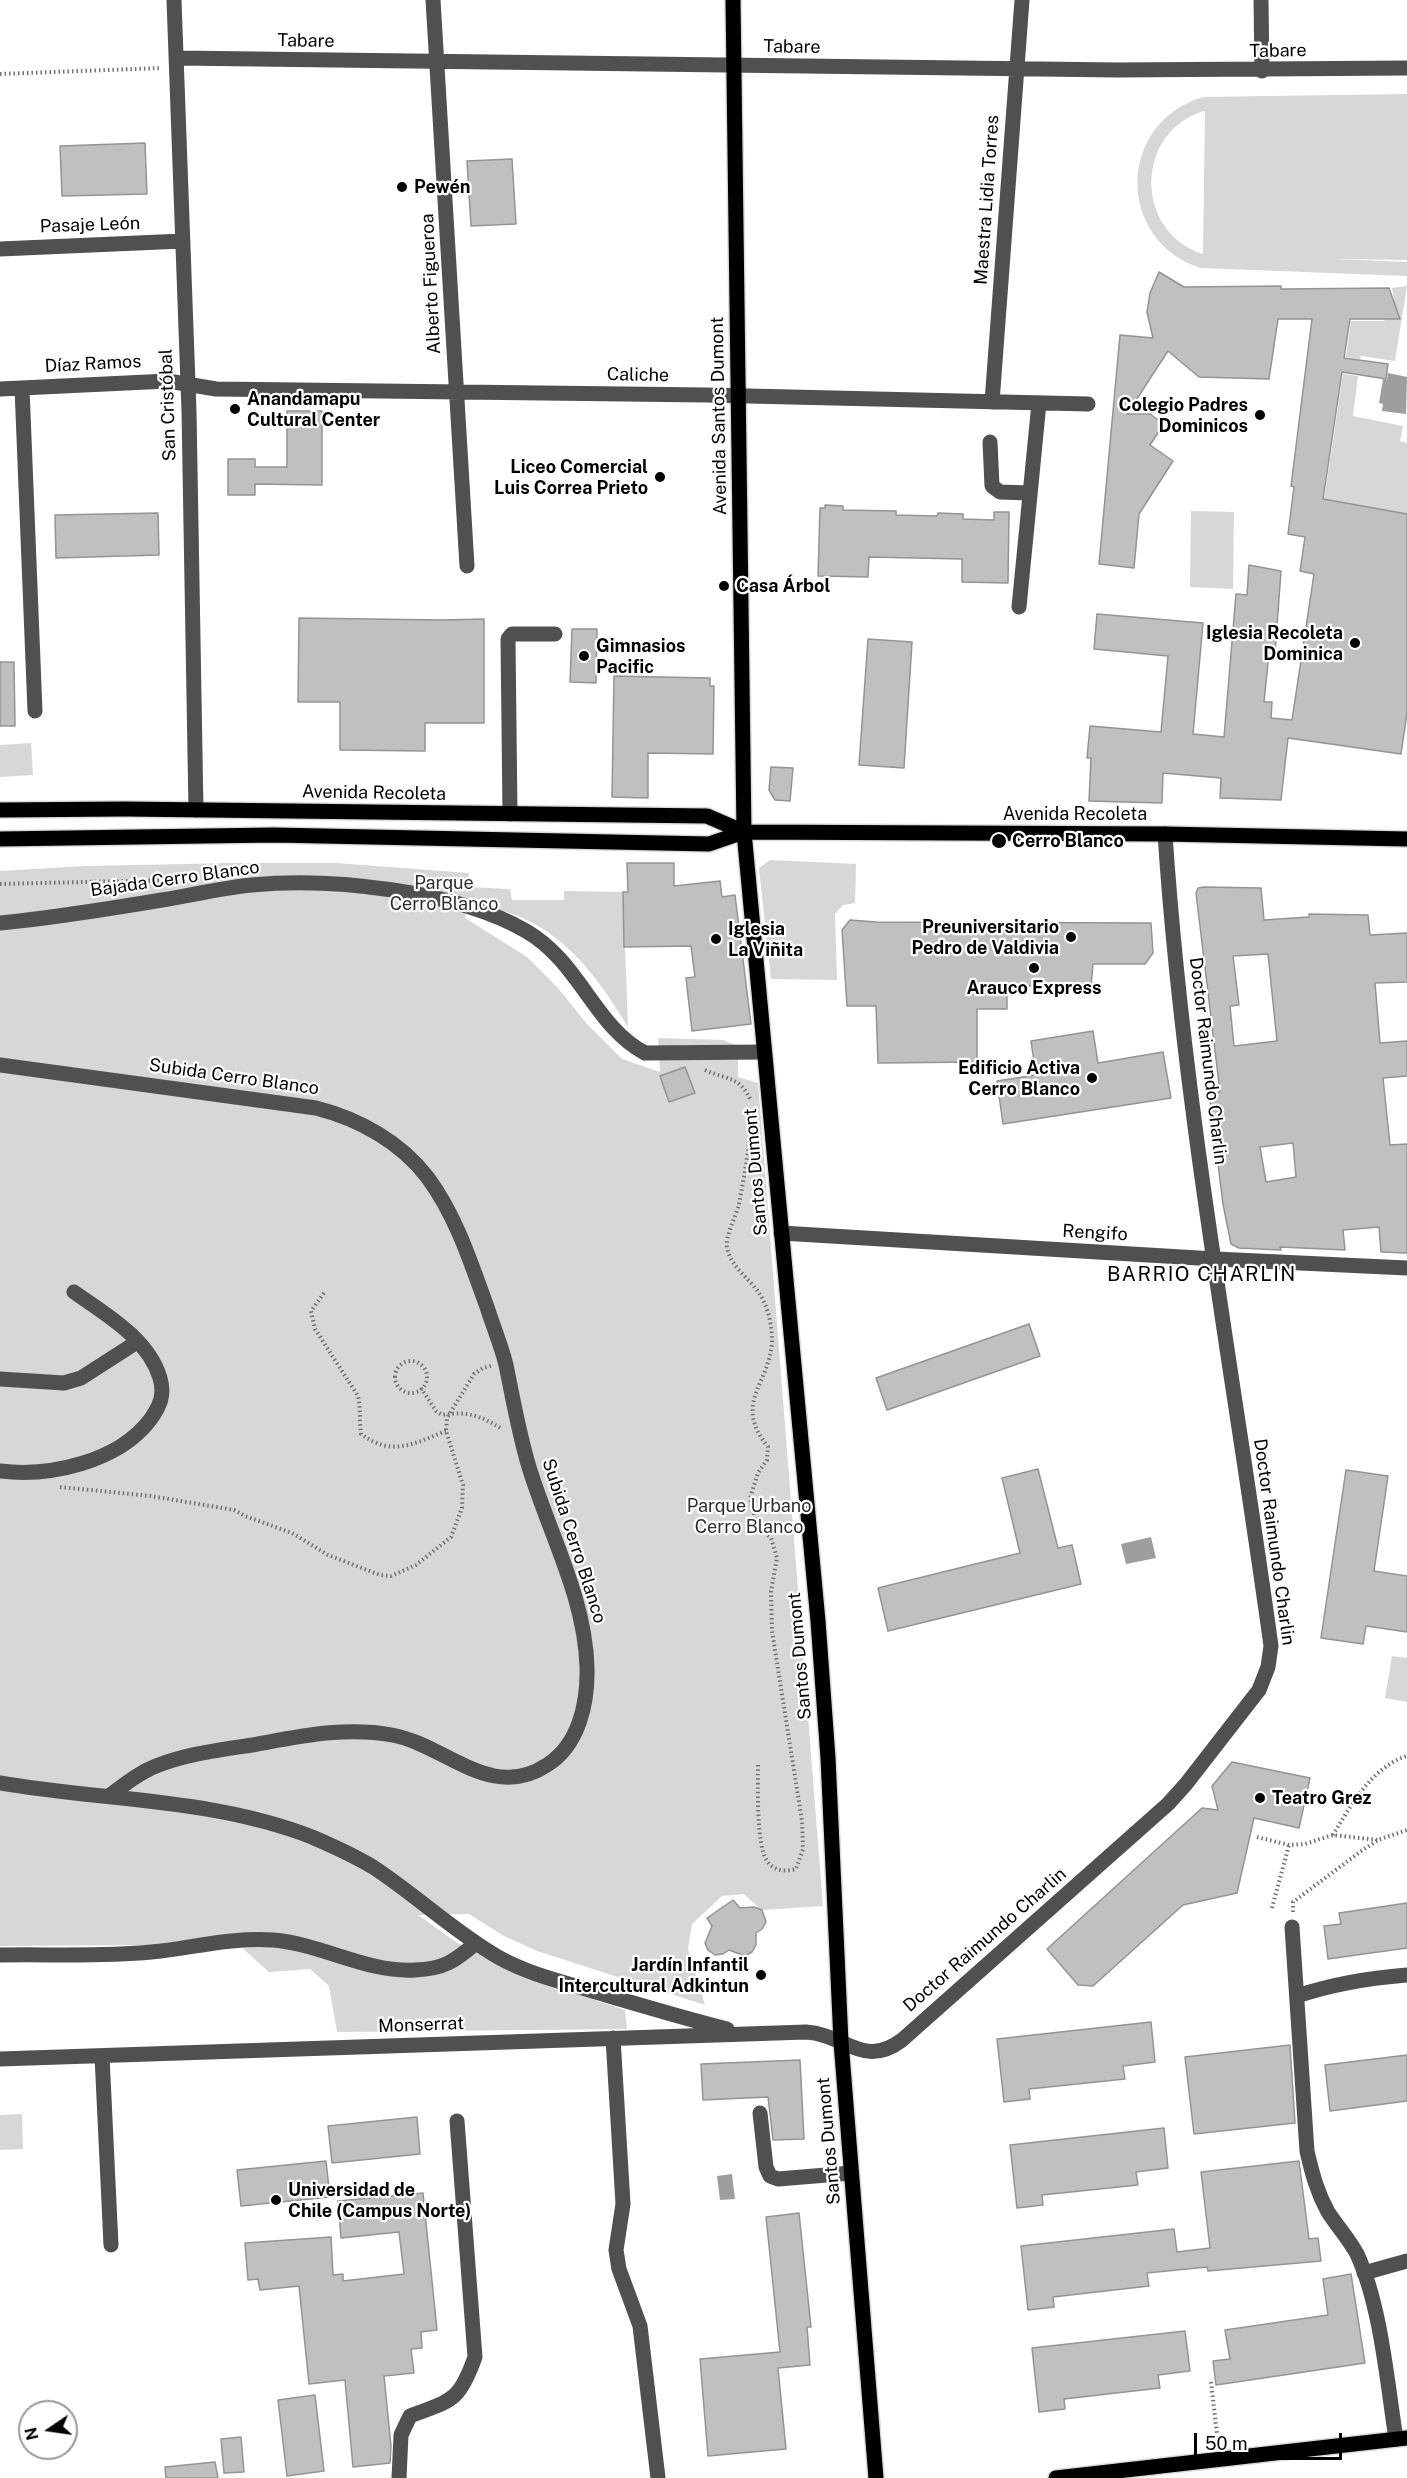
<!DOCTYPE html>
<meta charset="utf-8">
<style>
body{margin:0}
#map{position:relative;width:1407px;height:2478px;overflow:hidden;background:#fff;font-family:"Public Sans",sans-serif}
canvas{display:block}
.north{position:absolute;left:18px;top:2400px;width:60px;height:60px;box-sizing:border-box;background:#fff;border:2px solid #999;border-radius:50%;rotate:257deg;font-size:16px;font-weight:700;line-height:24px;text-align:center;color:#000}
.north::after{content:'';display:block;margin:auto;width:21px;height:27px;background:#000;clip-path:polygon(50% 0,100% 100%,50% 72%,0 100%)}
.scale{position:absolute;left:1194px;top:2433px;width:148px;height:27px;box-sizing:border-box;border:3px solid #000;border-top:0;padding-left:8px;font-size:18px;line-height:21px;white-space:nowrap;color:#000;-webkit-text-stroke:4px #fff;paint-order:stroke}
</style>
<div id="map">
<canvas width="1407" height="2478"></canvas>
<div class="north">N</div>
<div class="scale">50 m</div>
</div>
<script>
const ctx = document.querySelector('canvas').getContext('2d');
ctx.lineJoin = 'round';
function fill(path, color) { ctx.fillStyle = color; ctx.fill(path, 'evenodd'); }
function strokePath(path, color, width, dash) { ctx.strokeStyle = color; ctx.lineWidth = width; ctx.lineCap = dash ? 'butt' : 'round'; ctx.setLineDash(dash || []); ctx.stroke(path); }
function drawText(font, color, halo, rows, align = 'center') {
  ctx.font = font + ' "Public Sans",sans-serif'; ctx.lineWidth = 4.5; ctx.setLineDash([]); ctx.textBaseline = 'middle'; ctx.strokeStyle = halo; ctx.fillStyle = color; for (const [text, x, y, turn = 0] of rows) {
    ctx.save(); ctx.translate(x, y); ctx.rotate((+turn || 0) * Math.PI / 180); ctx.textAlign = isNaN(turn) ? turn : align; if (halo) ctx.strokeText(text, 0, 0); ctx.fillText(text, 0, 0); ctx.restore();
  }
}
fill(new Path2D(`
 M 1407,94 L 1407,260 L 1334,259 L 1407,262 L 1407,276 L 1201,268 C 1116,241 1116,123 1203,97 ZM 1204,111 L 1205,112 L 1203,254 C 1134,232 1134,132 1204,111 Z
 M 1407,286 L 1395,361 L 1361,356 L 1360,359 L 1346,357 L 1351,321 L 1384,321 L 1395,308 L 1392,288 Z
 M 1343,374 L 1358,376 L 1353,416 L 1403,426 L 1400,441 L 1407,443 L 1407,514 L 1324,500 Z
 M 1191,511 L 1234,512 L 1233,589 L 1190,587 Z
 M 31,743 L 33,775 L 0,777 L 0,745 Z
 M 770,860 L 856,864 L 855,903 L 843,905 L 835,914 L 837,980 L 771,979 L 759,868 Z
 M 234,863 L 336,863 L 469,873 L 467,887 L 510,889 L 512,900 L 564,900 L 564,891 L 623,892 L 628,1027 C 604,988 580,952 540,927 C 519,914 491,907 467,899 L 465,918 L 527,957 L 558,988 L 587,1024 L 622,1059 L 660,1072 L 658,1038 L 723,1040 L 738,1046 L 738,1077 L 758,1083 L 823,1906 L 761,1910 L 744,1894 L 722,1896 L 692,1924 L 688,1949 L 705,2005 L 537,1951 L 502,1935 L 469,1914 L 418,1915 L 456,1942 L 532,1979 L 625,2010 L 627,2029 L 337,2032 L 329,1986 L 310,1969 L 269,1972 L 228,1935 L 146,1945 L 0,1946 L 0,871 L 85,866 Z
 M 1392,1656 L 1407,1658 L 1407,1702 L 1385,1698 Z
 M 22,2114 L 23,2149 L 0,2150 L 0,2115 Z`), '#d7d7d7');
fill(new Path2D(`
 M 1388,373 L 1407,377 L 1406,414 L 1382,411 L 1383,404 L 1379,403 L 1383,379 L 1387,380 Z
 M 1151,1537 L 1156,1558 L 1126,1564 L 1121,1544 Z
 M 732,2174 L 735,2199 L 720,2200 L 717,2176 Z`), '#9e9e9e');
const building = new Path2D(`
 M 145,143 L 147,194 L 62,196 L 60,146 Z
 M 512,159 L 516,224 L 471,226 L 467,161 Z
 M 1159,272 L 1184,287 L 1281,286 L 1281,289 L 1389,288 L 1400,319 L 1350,319 L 1344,358 L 1388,364 L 1386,379 L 1342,372 L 1323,499 L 1407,514 L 1407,713 L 1401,754 L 1288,738 L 1281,800 L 1220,798 L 1221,778 L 1163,773 L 1162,803 L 1089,801 L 1091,758 L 1087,758 L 1090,726 L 1161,732 L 1168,656 L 1094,649 L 1097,614 L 1203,623 L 1193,734 L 1224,737 L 1236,594 L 1247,595 L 1249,565 L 1281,571 L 1275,653 L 1269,653 L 1264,702 L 1272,702 L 1271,718 L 1292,720 L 1314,574 L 1300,571 L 1305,537 L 1288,534 L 1294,487 L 1291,486 L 1312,319 L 1278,319 L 1269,379 L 1199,377 L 1168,351 L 1127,414 L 1150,414 L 1164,424 L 1150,445 L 1173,461 L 1139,514 L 1134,568 L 1099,564 L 1120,335 L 1153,338 L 1147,312 L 1150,293 Z
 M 287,411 L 322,411 L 322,485 L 255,484 L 255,495 L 228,495 L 228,459 L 255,459 L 255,467 L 287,467 Z
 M 825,505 L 843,506 L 843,510 L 896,511 L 896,515 L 937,516 L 938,513 L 963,514 L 963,519 L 994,520 L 994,512 L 1009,512 L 1008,583 L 962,582 L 962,559 L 869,557 L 868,577 L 818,576 L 820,508 L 825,508 Z
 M 158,513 L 159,555 L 56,558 L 55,515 Z
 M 299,618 L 442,620 L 484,619 L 484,723 L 425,723 L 425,751 L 340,750 L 340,702 L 298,702 Z
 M 572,629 L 597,629 L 596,683 L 570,682 Z
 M 868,639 L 912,642 L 904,768 L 859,765 Z
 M 0,662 L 14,662 L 15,726 L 0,726 Z
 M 614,676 L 710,678 L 710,686 L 714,686 L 713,754 L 648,753 L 648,798 L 612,797 Z
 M 771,767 L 793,768 L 790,801 L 775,800 L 769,790 Z
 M 627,863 L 674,863 L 674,886 L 720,881 L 722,897 L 735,895 L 751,1024 L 692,1031 L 686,978 L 695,977 L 691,946 L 624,947 L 623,892 L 628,892 Z
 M 1204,887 L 1261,888 L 1264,920 L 1309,917 L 1309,914 L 1368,915 L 1370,935 L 1407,933 L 1407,982 L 1375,983 L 1380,1043 L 1407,1041 L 1407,1076 L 1383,1078 L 1390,1145 L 1407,1144 L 1407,1253 L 1381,1252 L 1379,1227 L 1343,1230 L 1345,1250 L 1280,1247 L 1281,1250 L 1239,1248 L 1231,1244 L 1223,1204 L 1209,1093 L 1220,1092 L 1196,893 L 1198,888 ZM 1268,954 L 1277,1041 L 1234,1046 L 1230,1006 L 1239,1005 L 1233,956 ZM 1293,1143 L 1296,1177 L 1266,1182 L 1260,1147 Z
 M 850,920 L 876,922 L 1151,923 L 1153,953 L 1145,964 L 1093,964 L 1091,986 L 1007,986 L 1007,1009 L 977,1009 L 977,1062 L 878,1063 L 876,1006 L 847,1006 L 842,930 Z
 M 1093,1031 L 1098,1063 L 1163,1052 L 1171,1098 L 1003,1124 L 997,1081 L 1036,1075 L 1031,1041 Z
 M 685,1067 L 695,1093 L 669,1102 L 660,1076 Z
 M 1029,1324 L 1040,1356 L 887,1410 L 876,1378 Z
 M 1038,1469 L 1058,1548 L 1072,1545 L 1081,1584 L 888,1631 L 878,1588 L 1020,1553 L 1002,1478 Z
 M 1346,1470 L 1388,1476 L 1374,1571 L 1407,1576 L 1407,1632 L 1366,1626 L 1363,1644 L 1321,1638 Z
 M 1232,1762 L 1310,1778 L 1299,1828 L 1254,1818 L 1237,1893 L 1183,1905 L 1093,1986 L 1078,1985 L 1047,1949 L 1202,1808 L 1218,1810 L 1212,1786 Z
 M 733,1900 L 740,1908 L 754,1907 L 762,1910 L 766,1922 L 762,1929 L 756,1933 L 756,1945 L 752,1952 L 745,1956 L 729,1950 L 723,1954 L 715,1955 L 708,1950 L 705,1943 L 712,1926 L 707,1918 Z
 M 1407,1903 L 1407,1948 L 1328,1959 L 1324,1926 L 1341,1924 L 1339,1913 Z
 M 1151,2022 L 1155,2062 L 1123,2066 L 1125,2079 L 1029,2089 L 1030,2099 L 1004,2102 L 997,2039 Z
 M 1290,2045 L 1295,2123 L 1194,2134 L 1185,2057 Z
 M 1407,2055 L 1407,2101 L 1330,2111 L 1325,2065 Z
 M 800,2060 L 804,2139 L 773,2140 L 768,2097 L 703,2100 L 701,2064 Z
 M 417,2117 L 420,2154 L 332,2163 L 328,2126 Z
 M 1164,2128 L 1168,2168 L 1136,2172 L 1138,2185 L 1042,2195 L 1043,2205 L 1017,2208 L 1010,2145 Z
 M 326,2161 L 330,2197 L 241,2206 L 237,2170 Z
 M 1299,2161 L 1309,2239 L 1318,2238 L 1321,2261 L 1208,2271 L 1207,2267 L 1147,2273 L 1149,2286 L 1053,2297 L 1054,2307 L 1028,2310 L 1021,2246 L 1174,2229 L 1177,2252 L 1210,2248 L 1201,2172 Z
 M 423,2193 L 437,2330 L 421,2332 L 422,2348 L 411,2349 L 414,2373 L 384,2376 L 391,2446 L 390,2463 L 353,2467 L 345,2380 L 309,2384 L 299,2286 L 260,2290 L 258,2279 L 248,2280 L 245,2243 L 331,2237 L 333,2275 L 343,2274 L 343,2281 L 404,2274 L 399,2232 L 341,2238 L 338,2201 Z
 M 799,2213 L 811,2327 L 807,2327 L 810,2365 L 778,2368 L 786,2449 L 708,2456 L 700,2359 L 780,2352 L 766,2217 Z
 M 1351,2274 L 1365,2363 L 1216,2385 L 1213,2361 L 1230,2359 L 1225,2330 L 1328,2315 L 1323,2279 Z
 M 1185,2331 L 1190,2371 L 1158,2375 L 1160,2388 L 1064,2399 L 1065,2409 L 1039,2412 L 1032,2348 Z
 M 315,2395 L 324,2471 L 287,2476 L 278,2400 Z
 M 241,2437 L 244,2472 L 224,2473 L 221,2439 Z
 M 215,2462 L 218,2478 L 166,2478 L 165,2467 Z`);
fill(building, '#c0c0c0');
strokePath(building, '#949494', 1.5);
const major = new Path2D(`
 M 733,0 L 744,832 L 818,1621 L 828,1758 L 841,2042 L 876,2478
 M 0,810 L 124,809 L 707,816 L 744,832
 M 0,839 L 274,835 L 709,844 L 744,832 L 1165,834 L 1407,839
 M 1056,2478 L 1407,2438`);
strokePath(major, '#dbdbdb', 18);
strokePath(new Path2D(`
 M 0,74 L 161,68
 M 0,884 L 167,880
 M 705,1070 C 727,1080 740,1076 751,1101
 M 751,1109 C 751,1141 745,1172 739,1204 C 736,1217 725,1235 727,1248 C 731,1267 749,1278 759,1293 C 768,1306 772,1325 772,1341 C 770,1385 732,1402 768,1447 L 767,1460 L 758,1473 L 750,1498 L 757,1525 L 771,1538 L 777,1558 L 771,1591 L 772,1631 L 802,1821 L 803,1849 L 796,1869 C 785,1872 774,1871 767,1861 C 756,1845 758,1784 758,1763
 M 324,1293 L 311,1311 L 315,1329 L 358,1396 C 361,1409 359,1421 361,1434 C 392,1457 413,1444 446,1431
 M395 1377a16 16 0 1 1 32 0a16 16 0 1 1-32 0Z
 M 421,1388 L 436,1411 L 442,1415 C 468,1411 479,1415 502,1429
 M 60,1487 L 151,1496 L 234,1510 L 245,1516 L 292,1533 L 328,1555 L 380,1575 L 391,1576 L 416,1565 L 451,1537 L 462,1508 L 463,1485 L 446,1431 L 447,1418 L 474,1374 L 483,1368 L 491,1366
 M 1333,1835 C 1351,1805 1372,1767 1407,1756
 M 1257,1837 L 1289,1845 L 1305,1844 L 1333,1835 L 1378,1840
 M 1272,1908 L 1289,1845
 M 1293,1912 L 1293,1902 L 1360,1852 L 1378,1840 L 1407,1830
 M 1211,2382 L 1218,2443`), '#727272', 4, [1.5, 3]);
strokePath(new Path2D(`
 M 174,0 L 189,411 L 196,810
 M 433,0 L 467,566
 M 1261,0 L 1262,71
 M 177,58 L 1118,70 L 1407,68
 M 0,249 L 183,241
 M 22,388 L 35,711
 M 0,389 L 168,381 L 216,389 L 706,395 L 1088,404
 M 992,402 L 1022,0
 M 990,442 L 992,486 L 1000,492 L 1030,493
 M 1019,607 L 1039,403
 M 510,814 L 508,639 L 512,634 L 555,634
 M 0,923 C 54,918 108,909 162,900 C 192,895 222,888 252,885 C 330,877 458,891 526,931 C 580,962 594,1026 645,1053 L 764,1052
 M 0,1065 L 316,1108 C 359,1119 401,1142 428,1178 C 456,1216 471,1263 487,1307 C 493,1326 501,1345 506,1365 C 513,1399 519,1434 529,1467 C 549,1533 585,1597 587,1667 C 588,1703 579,1745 547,1765 C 491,1802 446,1745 392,1735 C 345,1726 297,1737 252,1745 C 219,1750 186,1754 156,1766 C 138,1773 124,1785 109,1796
 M 781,1233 L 1215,1259 L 1407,1268
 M 0,1379 L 64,1383 L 81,1378 L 137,1342
 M 0,1471 C 50,1477 118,1462 150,1420 C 160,1406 165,1395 160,1378 C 148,1338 105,1314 74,1292
 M 0,1783 C 104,1801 212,1798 312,1837 C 333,1846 353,1855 373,1867 C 416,1895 453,1931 498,1957 C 528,1974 563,1982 596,1992 C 640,2005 683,2018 727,2029
 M 1292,1927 L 1307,2151 C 1312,2173 1317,2192 1328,2212 C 1337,2226 1349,2239 1357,2254 C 1381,2306 1387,2382 1396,2439
 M 0,1955 C 50,1954 101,1957 151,1952 C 191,1948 232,1937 273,1940 C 322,1944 367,1973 415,1970 C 444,1969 455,1961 476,1943
 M 1297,1996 C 1333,1984 1369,1978 1407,1975
 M 613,2038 L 623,2204 L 616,2250 L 619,2269 L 640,2326 L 658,2478
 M 102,2056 L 111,2245
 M 0,2059 L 806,2032 C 844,2034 864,2069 902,2040 L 1168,1804 L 1186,1784 L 1259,1690 L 1268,1667 L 1271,1646 C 1234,1376 1183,1106 1165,834
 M 760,2113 L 766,2167 L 770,2176 L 778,2179 L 851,2173
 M 1364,2273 L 1407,2261
 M 399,2478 L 401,2435 L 410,2416 C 452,2400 459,2402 475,2357 L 457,2121`), '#505050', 15);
strokePath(major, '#000', 15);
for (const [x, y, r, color] of [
 [402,187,6,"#000"],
 [235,409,6,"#000"],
 [1260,415,6,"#000"],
 [660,477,6,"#000"],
 [724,586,6,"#000"],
 [1355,643,6,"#000"],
 [584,656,6,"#000"],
 [999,841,8,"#000"],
 [1071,937,6,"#000"],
 [716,939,6,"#000"],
 [1034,968,6,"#000"],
 [1092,1078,6,"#000"],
 [1260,1798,6,"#000"],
 [761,1975,6,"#000"],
 [276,2200,6,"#000"]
]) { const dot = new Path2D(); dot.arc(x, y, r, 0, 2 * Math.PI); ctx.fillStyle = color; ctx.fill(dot); strokePath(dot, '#fff', 2); }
drawText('18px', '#000', '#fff', [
 ["Tabare",306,41,1],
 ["Tabare",792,47,1],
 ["Tabare",1278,51,-1],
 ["Maestra Lidia Torres",987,200,-86],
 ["Pasaje León",90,225,-2],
 ["Alberto Figueroa",431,284,-93],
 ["Díaz Ramos",93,364,-3],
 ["Caliche",638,375,1],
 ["San Cristóbal",168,405,-92],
 ["Avenida Santos Dumont",719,416,-91],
 ["Avenida Recoleta",374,793,1],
 ["Avenida Recoleta",1075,814],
 ["Bajada Cerro Blanco",175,879,-8],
 ["Doctor Raimundo Charlin",1208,1061,83],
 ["Subida Cerro Blanco",234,1077,8],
 ["Santos Dumont",756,1172,-95],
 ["Rengifo",1095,1233,3],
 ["Subida Cerro Blanco",574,1541,72],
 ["Doctor Raimundo Charlin",1274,1542,82],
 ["Santos Dumont",800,1656,-95],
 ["Doctor Raimundo Charlin",985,1940,-41],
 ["Monserrat",421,2025,-2],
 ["Santos Dumont",829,2141,-95]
]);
drawText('bold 18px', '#000', '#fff', [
 ["Pewén",414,187],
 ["Anandamapu",247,399],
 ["Cultural Center",247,420],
 ["Colegio Padres",1248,405,"right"],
 ["Dominicos",1248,426,"right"],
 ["Liceo Comercial",648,467,"right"],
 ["Luis Correa Prieto",648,488,"right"],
 ["Casa Árbol",736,586],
 ["Iglesia Recoleta",1343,633,"right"],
 ["Dominica",1343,654,"right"],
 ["Gimnasios",596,646],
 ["Pacific",596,667],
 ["Cerro Blanco",1012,841],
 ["Preuniversitario",1059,927,"right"],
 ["Pedro de Valdivia",1059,948,"right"],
 ["Iglesia",728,929],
 ["La Viñita",728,950],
 ["Arauco Express",1034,988,"center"],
 ["Edificio Activa",1080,1068,"right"],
 ["Cerro Blanco",1080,1089,"right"],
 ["Teatro Grez",1272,1798],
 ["Jardín Infantil",749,1965,"right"],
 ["Intercultural Adkintun",749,1986,"right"],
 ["Universidad de",288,2190],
 ["Chile (Campus Norte)",288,2211]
], 'left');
drawText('18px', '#2e2e2e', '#fff', [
 ["Parque",444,883],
 ["Cerro Blanco",444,904],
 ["Parque Urbano",749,1506],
 ["Cerro Blanco",749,1527]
]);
ctx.letterSpacing = '1.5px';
drawText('20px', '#000', '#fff', [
 ["BARRIO CHARLIN",1202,1275]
]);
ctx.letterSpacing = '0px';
</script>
